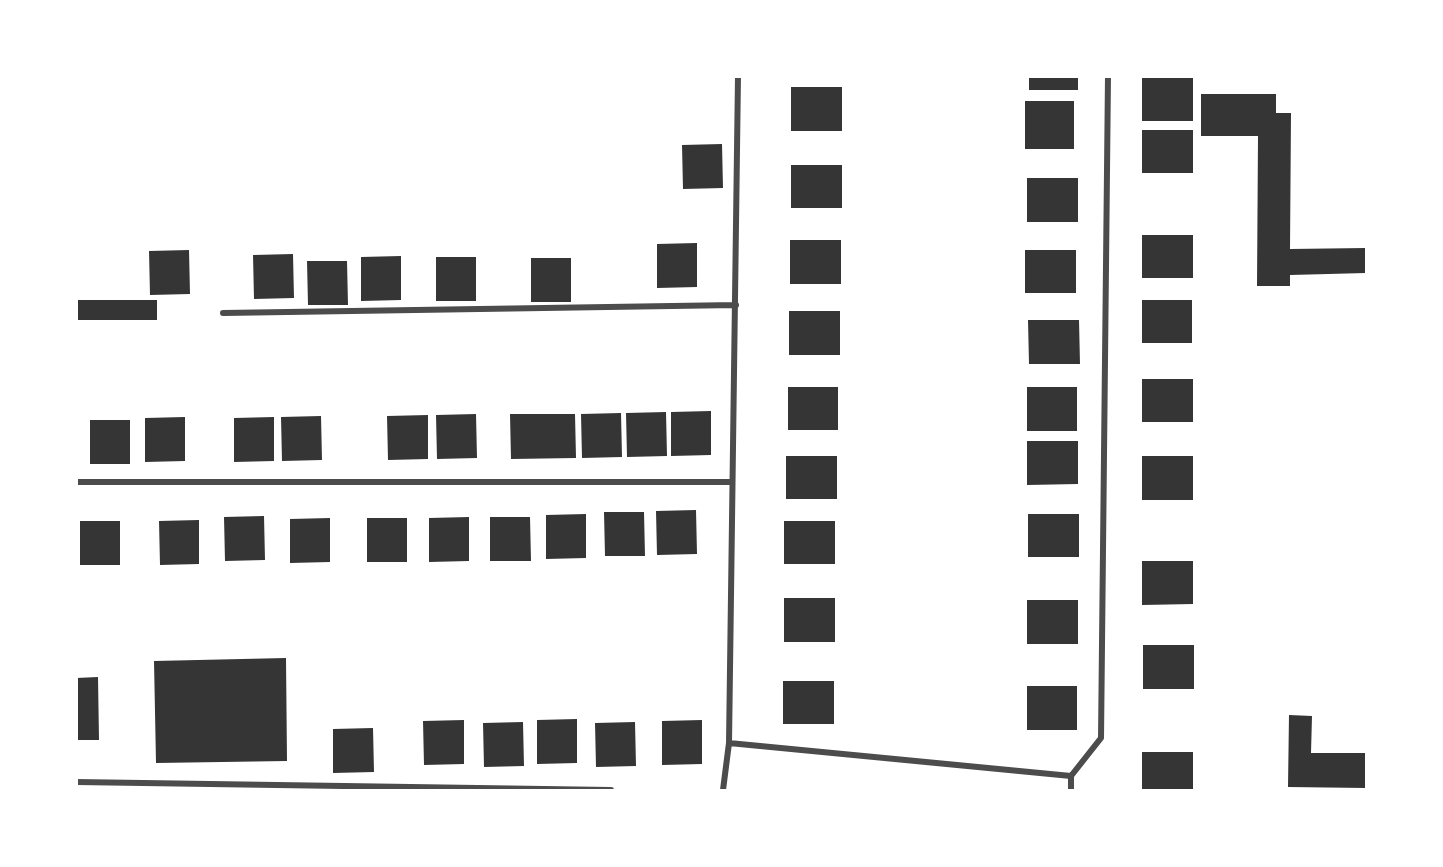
<!DOCTYPE html>
<style>
body{margin:0}
#map{position:relative;width:1443px;height:867px;overflow:hidden;background:#fff;font-family:Lato,sans-serif}
canvas{display:block}
.frame{position:absolute;inset:0;border:78px solid #fff;pointer-events:none}
</style>
<div id="map">
<canvas width="1443" height="867"></canvas>
<div class="frame"></div>
</div>
<script>
const ctx = document.querySelector('canvas').getContext('2d');
ctx.lineJoin = 'round';
function fill(path, color) { ctx.fillStyle = color; ctx.fill(path, 'evenodd'); }
function strokePath(path, color, width, dash) { ctx.strokeStyle = color; ctx.lineWidth = width; ctx.lineCap = dash ? 'butt' : 'round'; ctx.setLineDash(dash || []); ctx.stroke(path); }
fill(new Path2D(`
 M 1029,76 L 1078,76 L 1078,90 L 1029,90 Z
 M 1142,77 L 1193,77 L 1193,121 L 1142,121 Z
 M 791,87 L 842,87 L 842,131 L 791,131 Z
 M 1201,94 L 1276,94 L 1276,113 L 1291,113 L 1290,249 L 1366,248 L 1366,273 L 1290,275 L 1290,286 L 1257,286 L 1258,136 L 1201,136 Z
 M 1025,101 L 1074,101 L 1074,149 L 1025,149 Z
 M 1142,130 L 1193,130 L 1193,173 L 1142,173 Z
 M 722,144 L 723,188 L 683,189 L 682,145 Z
 M 791,165 L 842,165 L 842,208 L 791,208 Z
 M 1027,178 L 1078,178 L 1078,222 L 1027,222 Z
 M 1142,235 L 1193,235 L 1193,278 L 1142,278 Z
 M 790,240 L 841,240 L 841,284 L 790,284 Z
 M 697,243 L 697,287 L 657,288 L 657,244 Z
 M 189,250 L 190,294 L 150,295 L 149,251 Z
 M 1025,250 L 1076,250 L 1076,293 L 1025,293 Z
 M 293,254 L 294,298 L 254,299 L 253,255 Z
 M 401,256 L 401,300 L 361,301 L 361,257 Z
 M 436,257 L 476,257 L 476,301 L 436,301 Z
 M 531,258 L 571,258 L 571,302 L 531,302 Z
 M 307,261 L 347,261 L 348,305 L 308,305 Z
 M 76,300 L 157,300 L 157,320 L 76,320 Z
 M 1142,300 L 1192,300 L 1192,343 L 1142,343 Z
 M 789,311 L 840,311 L 840,355 L 789,355 Z
 M 1028,320 L 1079,320 L 1080,364 L 1029,364 Z
 M 1142,379 L 1193,379 L 1193,422 L 1142,422 Z
 M 788,387 L 838,387 L 838,430 L 788,430 Z
 M 1027,387 L 1077,387 L 1077,431 L 1027,431 Z
 M 711,411 L 711,455 L 671,456 L 671,412 Z
 M 666,412 L 667,456 L 627,457 L 626,413 Z
 M 621,413 L 622,457 L 582,458 L 581,414 Z
 M 476,414 L 477,458 L 437,459 L 436,415 Z
 M 510,414 L 575,414 L 576,458 L 511,459 Z
 M 428,415 L 428,459 L 388,460 L 387,416 Z
 M 321,416 L 322,460 L 282,461 L 281,417 Z
 M 185,417 L 185,461 L 145,462 L 145,418 Z
 M 274,417 L 274,461 L 234,462 L 234,418 Z
 M 90,420 L 130,420 L 130,464 L 90,464 Z
 M 1027,441 L 1078,441 L 1078,484 L 1027,485 Z
 M 786,456 L 837,456 L 837,499 L 786,499 Z
 M 1142,456 L 1193,456 L 1193,500 L 1142,500 Z
 M 696,510 L 697,554 L 657,555 L 656,511 Z
 M 604,512 L 644,512 L 645,556 L 605,556 Z
 M 586,514 L 586,558 L 546,559 L 546,515 Z
 M 1028,514 L 1079,514 L 1079,557 L 1028,557 Z
 M 264,516 L 265,560 L 225,561 L 224,517 Z
 M 469,517 L 469,561 L 429,562 L 429,518 Z
 M 490,517 L 530,517 L 531,561 L 490,561 Z
 M 330,518 L 330,562 L 290,563 L 290,519 Z
 M 367,518 L 407,518 L 407,562 L 367,562 Z
 M 199,520 L 199,564 L 160,565 L 159,521 Z
 M 80,521 L 120,521 L 120,565 L 80,565 Z
 M 784,521 L 835,521 L 835,564 L 784,564 Z
 M 1142,561 L 1193,561 L 1193,604 L 1142,605 Z
 M 784,598 L 835,598 L 835,642 L 784,642 Z
 M 1027,600 L 1078,600 L 1078,644 L 1027,644 Z
 M 1143,645 L 1194,645 L 1194,689 L 1143,689 Z
 M 286,658 L 287,761 L 156,763 L 154,661 Z
 M 98,677 L 99,740 L 76,740 L 76,678 Z
 M 783,681 L 834,681 L 834,724 L 783,724 Z
 M 1027,686 L 1077,686 L 1077,730 L 1027,730 Z
 M 1289,715 L 1312,716 L 1311,753 L 1366,753 L 1366,788 L 1288,787 Z
 M 577,719 L 577,763 L 537,764 L 537,720 Z
 M 464,720 L 464,764 L 424,765 L 423,721 Z
 M 702,720 L 702,764 L 662,765 L 662,721 Z
 M 523,722 L 524,766 L 484,767 L 483,723 Z
 M 635,722 L 636,766 L 596,767 L 595,723 Z
 M 373,728 L 374,772 L 333,773 L 333,729 Z
 M 1142,752 L 1193,752 L 1193,790 L 1142,790 Z`), '#353535');
strokePath(new Path2D(`
 M 223,313 L 736,305
 M 76,482 L 731,482
 M 729,743 L 1071,776 L 1071,790
 M 1071,776 L 1101,738 L 1108,76
 M 76,782 L 611,790
 M 723,790 L 729,743 L 738,76`), '#4c4c4c', 6);
</script>
